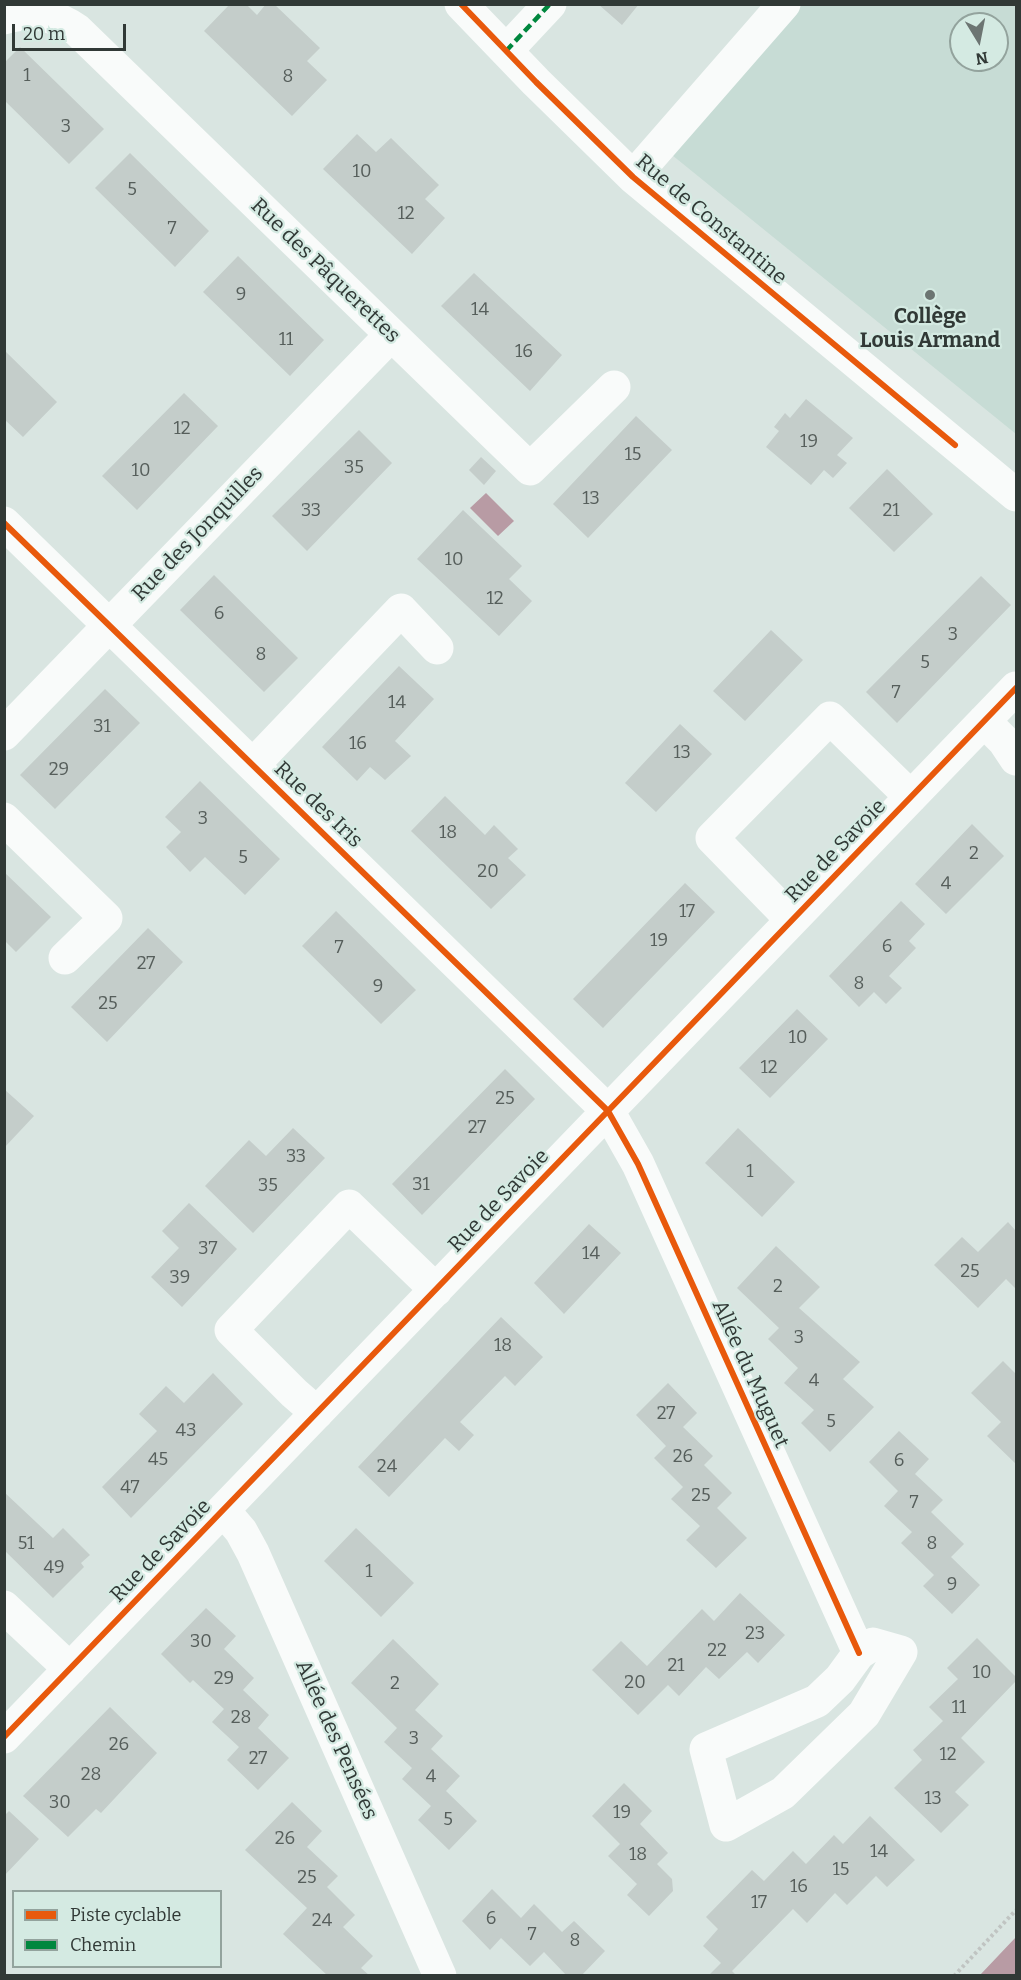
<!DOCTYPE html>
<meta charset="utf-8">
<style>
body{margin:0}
#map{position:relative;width:1021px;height:1980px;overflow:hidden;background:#d9e5e1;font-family:Bitter,serif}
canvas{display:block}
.frame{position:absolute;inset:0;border:6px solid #313936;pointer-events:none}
.legend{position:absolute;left:12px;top:1890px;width:210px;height:78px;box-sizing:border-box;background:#d4eae2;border:2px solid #93a39d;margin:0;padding:8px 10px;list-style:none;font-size:18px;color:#313936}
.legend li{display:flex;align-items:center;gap:12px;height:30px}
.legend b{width:30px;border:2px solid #93a39d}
.north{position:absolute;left:949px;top:12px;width:60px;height:60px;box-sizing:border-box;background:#d4eae2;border:2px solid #93a39d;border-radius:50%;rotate:170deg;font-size:16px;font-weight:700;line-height:24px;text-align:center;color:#313936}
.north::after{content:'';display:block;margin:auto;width:21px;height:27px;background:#6c7572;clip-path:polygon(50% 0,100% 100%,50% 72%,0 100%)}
.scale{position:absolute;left:12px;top:24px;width:114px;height:27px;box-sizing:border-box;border:3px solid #313936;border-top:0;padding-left:8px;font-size:18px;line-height:21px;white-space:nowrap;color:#313936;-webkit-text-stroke:4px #d4eae2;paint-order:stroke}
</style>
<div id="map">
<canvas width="1021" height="1980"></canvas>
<div class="frame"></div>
<ul class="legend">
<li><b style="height:8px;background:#e8590c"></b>Piste cyclable</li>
<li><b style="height:8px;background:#00873e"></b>Chemin</li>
</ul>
<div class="north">N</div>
<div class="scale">20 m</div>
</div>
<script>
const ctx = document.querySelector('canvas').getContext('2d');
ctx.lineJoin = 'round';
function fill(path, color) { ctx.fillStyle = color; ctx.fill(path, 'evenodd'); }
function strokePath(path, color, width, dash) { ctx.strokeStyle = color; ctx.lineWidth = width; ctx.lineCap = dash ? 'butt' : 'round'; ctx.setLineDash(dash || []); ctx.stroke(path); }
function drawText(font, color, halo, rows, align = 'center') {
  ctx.font = font + ' Bitter,serif'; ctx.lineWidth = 4.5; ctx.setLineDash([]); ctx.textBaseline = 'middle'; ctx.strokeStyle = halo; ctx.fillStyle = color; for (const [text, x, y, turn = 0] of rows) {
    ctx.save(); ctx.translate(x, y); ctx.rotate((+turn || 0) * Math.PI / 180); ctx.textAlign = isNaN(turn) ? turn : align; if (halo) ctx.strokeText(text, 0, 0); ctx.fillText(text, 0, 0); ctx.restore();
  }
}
fill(new Path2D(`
 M 801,5 L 1016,5 L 1016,434 L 672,155 ZM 961,24 L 997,24 L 997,60 L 961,60 Z`), '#c7dcd5');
fill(new Path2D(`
 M 486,493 L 514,521 L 498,536 L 470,508 Z
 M 1016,1937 L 1016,1975 L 980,1975 Z`), '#b89ba4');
fill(new Path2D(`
 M 230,4 L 246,4 L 257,15 L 266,4 L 274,4 L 320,48 L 307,61 L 327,80 L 292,116 L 204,31 Z
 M 598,4 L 639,4 L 622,25 Z
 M 20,47 L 104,129 L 69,164 L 5,101 L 5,62 Z
 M 357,134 L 376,152 L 391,138 L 439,185 L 425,199 L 445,218 L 412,254 L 323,169 Z
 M 130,153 L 209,231 L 175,267 L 95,188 Z
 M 238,256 L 324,340 L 290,376 L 203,292 Z
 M 474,273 L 562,355 L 530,391 L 441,306 Z
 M 4,350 L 57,402 L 23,437 L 4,419 Z
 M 184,393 L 218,426 L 137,510 L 102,476 Z
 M 806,399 L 853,438 L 837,455 L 847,463 L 833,478 L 824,470 L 811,485 L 766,447 L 779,431 L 774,427 L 785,413 L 790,418 Z
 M 636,416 L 672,450 L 588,538 L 553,504 Z
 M 359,430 L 392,463 L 307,551 L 272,516 Z
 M 481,457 L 496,471 L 484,485 L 469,470 Z
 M 887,469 L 933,514 L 894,552 L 849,508 Z
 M 463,510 L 522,566 L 509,579 L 532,601 L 499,636 L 417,559 Z
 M 214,575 L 298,658 L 264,692 L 180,610 Z
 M 981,576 L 1011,605 L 897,723 L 866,692 Z
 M 771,630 L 803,660 L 745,721 L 713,691 Z
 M 399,666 L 434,699 L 395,741 L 411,756 L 385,780 L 370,767 L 357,781 L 322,747 Z
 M 105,689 L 140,723 L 55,809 L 20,775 Z
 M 680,724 L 712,754 L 656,812 L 625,783 Z
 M 200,781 L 280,859 L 245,895 L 205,857 L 190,872 L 166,847 L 181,832 L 165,817 Z
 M 445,796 L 485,835 L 494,825 L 518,849 L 508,858 L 526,875 L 491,909 L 411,831 Z
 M 972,824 L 1004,856 L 946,914 L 915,884 Z
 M 4,872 L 51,917 L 16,952 L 4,940 Z
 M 685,883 L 715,912 L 603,1028 L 573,999 Z
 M 901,901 L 925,924 L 909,941 L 916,948 L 889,976 L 902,988 L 886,1004 L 874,992 L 859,1007 L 829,976 Z
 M 336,911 L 416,990 L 381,1024 L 302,946 Z
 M 148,928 L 183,962 L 107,1042 L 71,1007 Z
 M 797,1009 L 828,1039 L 770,1098 L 739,1068 Z
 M 505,1069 L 535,1099 L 422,1215 L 392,1184 Z
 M 4,1089 L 34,1116 L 4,1148 Z
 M 293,1128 L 325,1158 L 253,1233 L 205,1186 L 249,1140 L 266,1156 Z
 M 738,1128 L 795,1182 L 762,1217 L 705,1163 Z
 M 189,1203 L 237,1249 L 182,1307 L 151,1277 L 179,1248 L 162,1231 Z
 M 1008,1222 L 1016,1231 L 1016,1289 L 1006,1279 L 978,1308 L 934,1265 L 962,1237 L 978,1252 Z
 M 589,1224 L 621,1253 L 564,1314 L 534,1283 Z
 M 776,1246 L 820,1287 L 799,1308 L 860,1362 L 843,1379 L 874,1407 L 830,1452 L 801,1423 L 814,1410 L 784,1383 L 798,1368 L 768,1339 L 779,1328 L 737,1288 Z
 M 501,1317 L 543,1357 L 515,1386 L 505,1376 L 460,1422 L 474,1435 L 459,1451 L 445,1438 L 389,1497 L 358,1467 Z
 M 1003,1361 L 1016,1374 L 1016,1464 L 987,1436 L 1001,1422 L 971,1393 Z
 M 213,1373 L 243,1404 L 131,1518 L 102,1487 L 157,1431 L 139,1414 L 166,1386 L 184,1403 Z
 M 668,1383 L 697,1413 L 683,1427 L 713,1456 L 704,1465 L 732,1493 L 717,1508 L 747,1538 L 716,1568 L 686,1540 L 700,1526 L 671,1499 L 683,1487 L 654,1458 L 666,1446 L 636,1415 Z
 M 899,1431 L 929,1459 L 915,1474 L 943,1500 L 931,1512 L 964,1544 L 951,1557 L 980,1585 L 952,1614 L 923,1586 L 934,1575 L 901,1543 L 912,1532 L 884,1506 L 898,1491 L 869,1462 Z
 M 4,1492 L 53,1538 L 63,1528 L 90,1555 L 81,1563 L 84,1567 L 53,1598 L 4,1550 Z
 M 356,1528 L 414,1583 L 381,1617 L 324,1561 Z
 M 740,1593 L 785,1635 L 758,1663 L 747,1652 L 719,1679 L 706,1667 L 679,1696 L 668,1685 L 638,1715 L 592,1670 L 621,1641 L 647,1666 L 702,1609 L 714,1621 Z
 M 206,1608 L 236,1636 L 224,1649 L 254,1678 L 243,1690 L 269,1715 L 258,1728 L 289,1758 L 258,1790 L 227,1760 L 239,1747 L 212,1722 L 224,1709 L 193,1680 L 190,1683 L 161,1654 Z
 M 977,1638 L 1016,1677 L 1016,1681 L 961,1738 L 985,1762 L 955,1792 L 969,1805 L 941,1833 L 894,1788 L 922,1760 L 913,1750 L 943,1721 L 929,1707 L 958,1679 L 947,1668 Z
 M 393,1639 L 439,1684 L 415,1710 L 443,1736 L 431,1749 L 460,1776 L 446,1791 L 477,1821 L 449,1850 L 418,1820 L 431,1806 L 402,1779 L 412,1768 L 384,1742 L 397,1728 L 351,1683 Z
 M 110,1707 L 157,1753 L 101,1813 L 96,1809 L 68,1837 L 23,1796 Z
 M 624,1783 L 652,1811 L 640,1824 L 668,1853 L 657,1864 L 672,1879 L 673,1891 L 649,1916 L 627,1895 L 637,1884 L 608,1856 L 620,1844 L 592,1816 Z
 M 292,1802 L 322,1831 L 307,1847 L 338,1876 L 327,1887 L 355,1915 L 343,1927 L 373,1956 L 361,1968 L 370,1976 L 328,1976 L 283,1934 L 307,1908 L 245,1850 Z
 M 9,1811 L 39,1839 L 4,1876 L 4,1816 Z
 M 870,1816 L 915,1860 L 887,1887 L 876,1876 L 847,1905 L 835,1893 L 807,1923 L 793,1909 L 732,1971 L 737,1976 L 708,1976 L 721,1963 L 703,1946 L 718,1929 L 706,1917 L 752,1870 L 764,1881 L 793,1851 L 806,1864 L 834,1835 L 843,1844 Z
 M 492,1889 L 521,1918 L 534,1904 L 562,1932 L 574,1921 L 605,1951 L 581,1976 L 567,1976 L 544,1952 L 530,1966 L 501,1938 L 490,1950 L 462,1921 Z`), '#c4cdca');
strokePath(new Path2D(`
 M 954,1976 L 1016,1910`), '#c0c4c2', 4, [3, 3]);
strokePath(new Path2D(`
 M 461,4 L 536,82 L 633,177 L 1016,495
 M 4,18 C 31,10 54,14 77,30 L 530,469 L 614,387
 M 506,51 L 550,4
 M 633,177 L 784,4
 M 4,523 L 608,1111 L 638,1164 L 859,1653
 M 984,721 L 1004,741 L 1016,759
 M 4,734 L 391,335
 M 253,765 L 401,610 L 437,648
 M 4,819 L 106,918 L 65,958
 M 792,920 L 712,838 L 830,718 L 911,797
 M 317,1413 L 294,1393 L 231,1330 L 349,1206 L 436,1290
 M 223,1510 L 241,1531 L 253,1553 L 440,1976
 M 4,1607 L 70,1669
 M 873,1644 L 901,1652 L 864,1714 L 783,1793 L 726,1825 L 706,1749 L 817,1701 L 840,1679 L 859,1653 Z
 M 4,1737 L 1016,688`), '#f9fbfa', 33);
strokePath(new Path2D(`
 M 506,51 L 550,4`), '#00873e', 4.5, [9, 4.5]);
strokePath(new Path2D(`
 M 461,4 L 536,82 L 633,177 L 955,445
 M 4,523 L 608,1111 L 638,1164 L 859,1653
 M 4,1737 L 1016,688`), '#e8590c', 6);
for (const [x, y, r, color] of [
 [930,295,6,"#6c7572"]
]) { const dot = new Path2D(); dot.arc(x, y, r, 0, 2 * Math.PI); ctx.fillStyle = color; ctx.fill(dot); strokePath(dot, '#d4eae2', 2); }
drawText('18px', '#565e5b', null, [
 ["1",27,76],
 ["8",288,77],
 ["3",66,127],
 ["10",362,172],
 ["5",132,190],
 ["12",406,214],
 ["7",172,229],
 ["9",241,295],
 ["14",480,310],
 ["11",286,340],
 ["16",524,352],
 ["12",182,429],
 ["19",809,442],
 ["15",633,455],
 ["35",354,468],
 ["10",141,471],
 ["13",591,499],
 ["33",311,511],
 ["21",891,511],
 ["10",454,560],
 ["12",495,599],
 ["6",219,614],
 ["3",953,635],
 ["8",261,655],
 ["5",925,663],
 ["7",896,693],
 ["14",397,703],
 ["31",102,727],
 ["16",358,744],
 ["13",682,753],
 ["29",59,770],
 ["3",203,819],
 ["18",448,833],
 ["2",974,854],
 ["5",243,858],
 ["20",488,872],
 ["4",946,884],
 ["17",687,912],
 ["19",659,941],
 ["6",887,947],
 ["7",339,948],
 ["27",146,964],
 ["8",859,984],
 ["9",378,987],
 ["25",108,1004],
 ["10",798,1038],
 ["12",769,1068],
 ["25",505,1099],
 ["27",477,1128],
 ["33",296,1157],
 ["1",750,1172],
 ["31",421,1185],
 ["35",268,1186],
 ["37",208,1249],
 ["14",591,1254],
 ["25",970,1272],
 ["39",180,1278],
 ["2",778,1287],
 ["3",799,1338],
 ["18",503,1346],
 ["4",814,1381],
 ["27",666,1414],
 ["5",831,1422],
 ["43",186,1431],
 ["26",683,1457],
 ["45",158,1460],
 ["6",899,1461],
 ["24",387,1467],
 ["47",130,1488],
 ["25",701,1496],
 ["7",914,1503],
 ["51",26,1544],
 ["8",932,1544],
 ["49",54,1568],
 ["1",369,1572],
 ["9",952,1585],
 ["23",755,1634],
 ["30",201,1642],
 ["22",717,1651],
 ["21",676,1666],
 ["10",982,1673],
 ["29",224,1679],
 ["20",635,1683],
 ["2",395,1684],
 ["11",959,1708],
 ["28",241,1718],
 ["3",414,1739],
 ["26",119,1745],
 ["12",948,1755],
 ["27",258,1759],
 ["28",91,1775],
 ["4",431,1777],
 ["13",933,1799],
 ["30",60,1803],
 ["19",622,1813],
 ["5",448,1820],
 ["26",285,1839],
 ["14",879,1852],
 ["18",638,1855],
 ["15",841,1870],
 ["25",307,1878],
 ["16",799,1887],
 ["17",759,1903],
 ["6",491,1919],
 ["24",322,1921],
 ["7",532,1935],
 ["8",575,1941]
]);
drawText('21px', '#313936', '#d4eae2', [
 ["Rue de Constantine",711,220,40],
 ["Rue des Pâquerettes",325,271,44],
 ["Rue des Jonquilles",198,534,-46],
 ["Rue des Iris",318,805,44],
 ["Rue de Savoie",836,851,-46],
 ["Rue de Savoie",499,1201,-46],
 ["Allée du Muguet",750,1374,66],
 ["Rue de Savoie",161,1551,-46],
 ["Allée des Pensées",336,1740,66]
]);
drawText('bold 21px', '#313936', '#d4eae2', [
 ["Collège",930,317],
 ["Louis Armand",930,341]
]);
</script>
